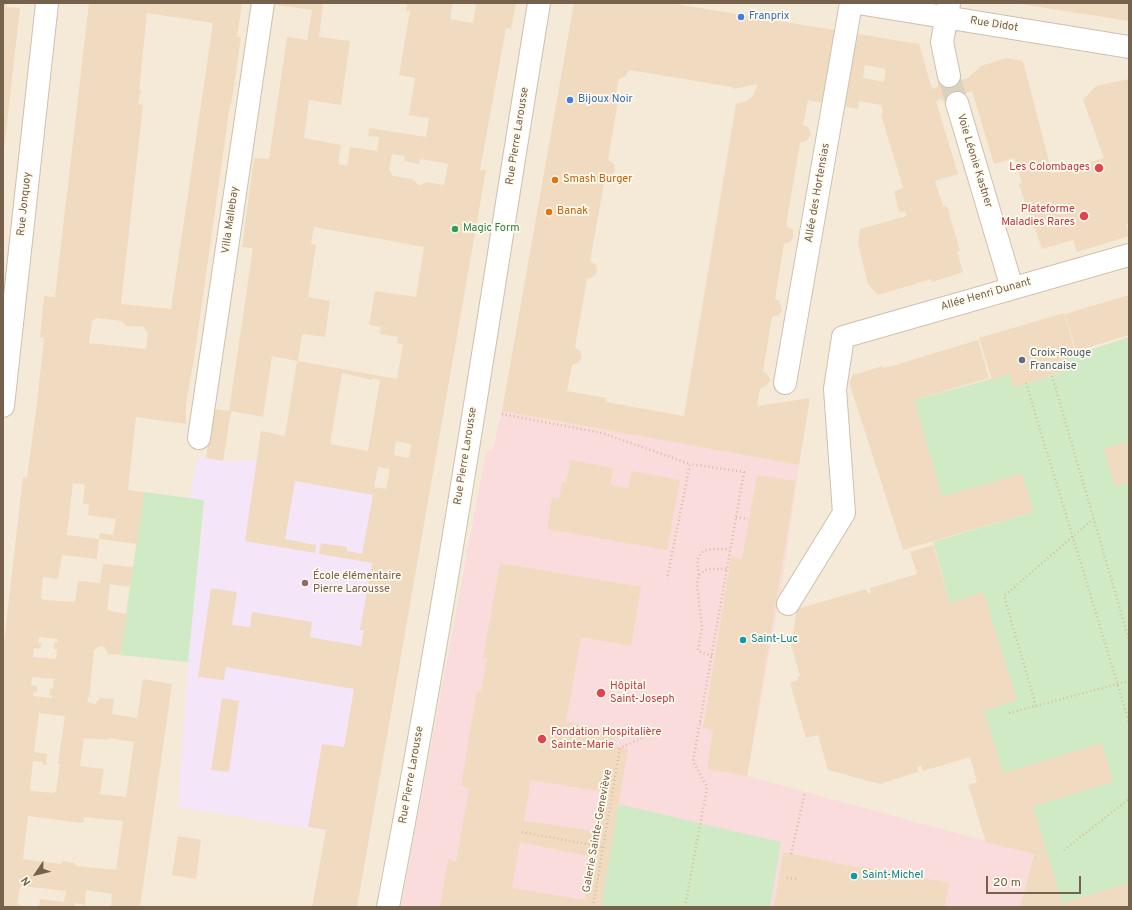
<!DOCTYPE html>
<meta charset="utf-8">
<style>
body{margin:0}
#map{position:relative;width:1132px;height:910px;overflow:hidden;background:#fcf7e8;font-family:Overpass,sans-serif}
canvas{display:block}
.frame{position:absolute;inset:0;border:4px solid #76614c;pointer-events:none}
.north{position:absolute;left:16px;top:854px;width:40px;height:40px;-webkit-text-stroke:3px #fffbef;paint-order:stroke;rotate:235deg;font-size:11px;font-weight:700;line-height:16px;text-align:center;color:#76614c}
.north::after{content:'';display:block;margin:auto;width:14px;height:18px;background:#76614c;clip-path:polygon(50% 0,100% 100%,50% 72%,0 100%)}
.scale{position:absolute;left:986px;top:876px;width:95px;height:18px;box-sizing:border-box;border:2px solid #76614c;border-top:0;padding-left:5px;font-size:12px;line-height:14px;white-space:nowrap;color:#76614c;-webkit-text-stroke:3px #fffbef;paint-order:stroke}
</style>
<div id="map">
<canvas width="1132" height="910"></canvas>
<div class="frame"></div>
<div class="north">N</div>
<div class="scale">20 m</div>
</div>
<script>
const ctx = document.querySelector('canvas').getContext('2d');
ctx.lineJoin = 'round';
function fill(path, color) { ctx.fillStyle = color; ctx.fill(path, 'evenodd'); }
function strokePath(path, color, width, dash) { ctx.strokeStyle = color; ctx.lineWidth = width; ctx.lineCap = dash ? 'butt' : 'round'; ctx.setLineDash(dash || []); ctx.stroke(path); }
function drawText(font, color, halo, rows, align = 'center') {
  ctx.font = font + ' Overpass,sans-serif'; ctx.lineWidth = 3.5; ctx.setLineDash([]); ctx.textBaseline = 'middle'; ctx.strokeStyle = halo; ctx.fillStyle = color; for (const [text, x, y, turn = 0] of rows) {
    ctx.save(); ctx.translate(x, y); ctx.rotate((+turn || 0) * Math.PI / 180); ctx.textAlign = isNaN(turn) ? turn : align; if (halo) ctx.strokeText(text, 0, 0); ctx.fillText(text, 0, 0); ctx.restore();
  }
}
fill(new Path2D(`
 M 3,3 L 1129,3 L 1129,907 L 3,907 Z`), '#f4ead7');
fill(new Path2D(`
 M 198,456 L 223,461 L 257,460 L 255,474 L 427,504 L 369,838 L 178,807 L 188,662 L 204,501 L 189,498 Z`), '#f4e5f9');
fill(new Path2D(`
 M 502,411 L 799,465 L 783,578 L 747,776 L 1033,854 L 1020,907 L 401,907 L 486,452 L 493,449 Z`), '#fadcdc');
fill(new Path2D(`
 M 1129,337 L 1129,441 L 1104,449 L 1115,486 L 1129,482 L 1129,883 L 1062,903 L 1033,806 L 1113,782 L 1102,743 L 1003,773 L 984,711 L 1017,700 L 983,592 L 950,603 L 933,542 L 1033,512 L 1022,473 L 942,497 L 914,400 L 1009,374 L 1013,387 L 1063,372 L 1059,360 Z
 M 144,492 L 204,500 L 188,662 L 120,655 Z
 M 618,804 L 781,842 L 770,907 L 601,907 Z`), '#d0eac6');
fill(new Path2D(`
 M 3,3 L 7,3 L 6,7 L 20,8 L 4,150 Z
 M 89,3 L 242,4 L 237,37 L 241,37 L 231,105 L 230,105 L 195,352 L 186,404 L 186,424 L 136,417 L 128,490 L 144,492 L 137,544 L 99,539 L 97,559 L 62,555 L 58,579 L 43,577 L 41,598 L 44,600 L 75,602 L 78,581 L 100,583 L 103,564 L 133,567 L 130,587 L 110,584 L 107,609 L 109,611 L 127,614 L 120,655 L 108,654 L 105,647 L 100,646 L 94,650 L 90,692 L 87,702 L 96,704 L 97,701 L 101,698 L 114,699 L 112,714 L 137,718 L 143,679 L 172,684 L 140,907 L 111,907 L 112,894 L 86,890 L 85,905 L 75,903 L 74,907 L 39,907 L 40,899 L 64,902 L 66,891 L 23,886 L 20,888 L 17,903 L 23,907 L 3,907 L 3,651 L 23,477 L 27,478 L 37,403 L 44,338 L 40,337 L 44,296 L 55,297 ZM 147,13 L 213,23 L 171,309 L 121,304 L 143,105 L 138,104 L 141,90 L 139,90 ZM 96,318 L 122,321 L 126,326 L 144,327 L 148,333 L 146,349 L 89,343 L 92,321 ZM 73,483 L 85,484 L 83,504 L 89,504 L 88,515 L 116,519 L 113,535 L 100,533 L 99,539 L 67,535 ZM 39,637 L 58,639 L 57,643 L 54,642 L 54,649 L 57,649 L 56,659 L 33,657 L 34,648 L 40,649 L 42,643 L 38,643 ZM 32,677 L 54,679 L 53,689 L 50,688 L 49,695 L 52,696 L 52,698 L 33,696 L 33,692 L 37,692 L 37,686 L 31,685 ZM 39,713 L 65,716 L 58,764 L 60,764 L 56,791 L 53,793 L 32,791 L 30,789 L 33,761 L 43,762 L 43,765 L 46,765 L 47,754 L 34,752 ZM 84,738 L 108,740 L 109,738 L 134,742 L 126,797 L 100,794 L 104,769 L 80,766 ZM 28,816 L 81,823 L 84,821 L 84,817 L 123,821 L 116,870 L 76,866 L 74,863 L 63,861 L 61,864 L 23,859 Z
 M 270,3 L 323,3 L 319,37 L 350,41 L 341,105 L 309,100 L 304,138 L 341,145 L 338,164 L 347,166 L 350,147 L 377,151 L 379,137 L 368,136 L 369,128 L 426,137 L 429,118 L 409,115 L 415,78 L 399,75 L 410,11 L 406,11 L 407,3 L 453,3 L 450,19 L 473,23 L 476,6 L 472,3 L 516,3 L 511,29 L 506,28 L 480,170 L 486,170 L 357,907 L 312,907 L 326,830 L 308,827 L 322,744 L 344,747 L 354,689 L 226,667 L 224,680 L 198,677 L 211,588 L 237,592 L 232,625 L 250,627 L 252,612 L 312,622 L 310,637 L 361,646 L 364,630 L 360,630 L 372,563 L 319,554 L 321,543 L 347,547 L 347,551 L 362,554 L 373,495 L 295,481 L 285,539 L 316,545 L 315,553 L 245,541 L 261,431 L 285,436 L 297,361 L 272,356 L 263,417 L 231,411 L 223,461 L 206,458 L 213,409 L 229,411 L 253,248 L 242,247 L 254,158 L 269,159 L 287,37 L 307,40 L 312,10 L 269,4 ZM 392,154 L 405,156 L 404,161 L 419,164 L 420,159 L 448,164 L 444,185 L 427,182 L 419,186 L 413,179 L 393,176 L 389,169 ZM 314,227 L 424,247 L 416,297 L 375,291 L 369,325 L 381,327 L 380,334 L 398,337 L 397,343 L 403,344 L 397,379 L 298,361 L 302,334 L 325,337 L 330,301 L 308,297 L 316,245 L 311,244 ZM 342,373 L 372,380 L 373,378 L 380,380 L 368,451 L 330,444 ZM 396,441 L 411,444 L 409,458 L 394,455 ZM 378,467 L 390,469 L 386,489 L 374,487 Z
 M 574,3 L 670,3 L 919,44 L 932,89 L 938,87 L 938,79 L 954,75 L 962,80 L 968,78 L 981,66 L 1006,58 L 1023,61 L 1052,173 L 1104,158 L 1083,100 L 1096,86 L 1129,79 L 1129,223 L 1126,224 L 1129,236 L 1077,252 L 1073,240 L 1042,249 L 1035,228 L 1033,229 L 1019,184 L 1022,183 L 1014,158 L 994,164 L 972,91 L 966,93 L 965,95 L 966,99 L 946,105 L 942,99 L 936,101 L 958,174 L 935,181 L 943,206 L 947,206 L 960,251 L 957,252 L 963,272 L 932,282 L 931,279 L 878,295 L 868,284 L 858,243 L 860,229 L 907,216 L 905,211 L 899,212 L 894,191 L 903,188 L 881,114 L 883,113 L 881,105 L 859,101 L 858,109 L 808,100 L 803,125 L 808,127 L 811,135 L 806,141 L 800,143 L 786,226 L 793,230 L 793,237 L 790,242 L 784,244 L 775,299 L 779,301 L 782,310 L 779,315 L 772,317 L 763,371 L 768,375 L 770,380 L 767,385 L 760,389 L 757,406 L 810,398 L 799,465 L 502,411 ZM 865,65 L 886,69 L 884,82 L 863,78 ZM 629,70 L 732,87 L 733,89 L 757,84 L 757,86 L 753,96 L 746,101 L 736,104 L 684,416 L 606,402 L 606,398 L 567,391 L 572,365 L 578,363 L 582,358 L 580,351 L 575,347 L 587,279 L 593,277 L 597,272 L 596,265 L 590,261 L 605,178 L 612,177 L 615,170 L 614,164 L 608,160 L 619,95 L 616,94 L 619,79 L 626,76 Z
 M 1021,3 L 1129,3 L 1129,21 L 1021,4 Z
 M 1129,295 L 1129,335 L 1076,351 L 1065,314 Z
 M 1064,313 L 1076,354 L 1059,360 L 1063,372 L 1013,387 L 1009,374 L 992,380 L 979,338 Z
 M 978,340 L 989,378 L 914,400 L 942,497 L 1022,473 L 1033,512 L 903,550 L 849,382 L 853,375 L 883,366 L 883,368 L 892,366 Z
 M 1129,441 L 1129,482 L 1115,487 L 1104,449 Z
 M 571,460 L 613,468 L 610,485 L 628,488 L 632,471 L 680,480 L 667,550 L 547,529 L 552,497 L 559,499 L 562,482 L 566,483 Z
 M 757,475 L 796,481 L 747,776 L 707,769 L 713,730 L 703,728 L 731,557 L 742,559 Z
 M 933,545 L 950,603 L 983,592 L 1017,700 L 984,711 L 1003,773 L 1102,743 L 1113,782 L 1033,806 L 1062,903 L 1129,883 L 1129,907 L 1020,907 L 1034,854 L 986,842 L 968,785 L 977,782 L 970,757 L 923,771 L 921,765 L 917,767 L 918,772 L 880,784 L 828,770 L 818,735 L 806,738 L 790,683 L 798,680 L 797,677 L 800,676 L 791,645 L 797,609 L 866,589 L 868,594 L 871,593 L 870,588 L 917,574 L 910,552 Z
 M 500,563 L 641,587 L 631,646 L 581,637 L 566,722 L 616,731 L 613,746 L 628,749 L 601,907 L 440,907 L 448,860 L 456,862 L 469,788 L 461,786 L 477,691 L 481,692 L 487,658 L 483,658 ZM 531,780 L 604,792 L 596,831 L 524,821 ZM 520,842 L 592,857 L 585,900 L 512,888 Z
 M 222,698 L 239,701 L 229,772 L 211,770 Z
 M 178,836 L 201,840 L 196,879 L 172,875 Z
 M 783,852 L 861,868 L 861,866 L 949,883 L 945,907 L 774,907 Z`), '#f1dbc0');
strokePath(new Path2D(`
 M 949,76 L 957,103`), '#dad2c1', 22, [22, 11]);
const minor = new Path2D(`
 M 858,3 L 1129,47
 M 949,4 L 942,42 L 949,76
 M 957,103 L 1012,288
 M 785,383 L 851,3
 M 3,406 L 47,3
 M 199,438 L 263,3
 M 788,604 L 844,513 L 835,389 L 843,337 L 1129,255
 M 388,907 C 446,607 490,304 539,3`);
strokePath(minor, '#cec0ae', 24);
strokePath(new Path2D(`
 M 1052,376 L 1129,640
 M 1026,383 L 1129,722
 M 502,414 L 602,433 L 690,464 L 667,579
 M 736,517 L 748,519
 M 699,575 C 693,546 708,549 730,549
 M 712,656 L 698,651 L 702,627 L 697,584 L 699,575 L 707,569 L 727,569
 M 1036,706 L 1004,596 L 1093,519
 M 1009,713 L 1129,681
 M 700,722 L 704,722
 M 522,832 L 603,847
 M 1064,850 L 1129,799
 M 791,854 L 805,793
 M 787,878 L 798,879
 M 593,907 L 620,748 L 655,732
 M 685,907 L 707,787 L 693,761 L 744,472 L 690,464`), '#d6bea3', 2.5, [1, 3]);
strokePath(minor, '#fff', 22);
for (const [x, y, r, color] of [
 [741,17,4,"#3f7fe0"],
 [570,100,4,"#3f7fe0"],
 [1099,168,5,"#e0444e"],
 [555,180,4,"#e8710a"],
 [549,212,4,"#e8710a"],
 [1084,216,5,"#e0444e"],
 [455,229,4,"#2e9e5b"],
 [1022,360,4,"#5c6f8a"],
 [305,583,4,"#8d6e63"],
 [743,640,4,"#0f9aa8"],
 [601,693,5,"#e0444e"],
 [542,739,5,"#e0444e"],
 [854,876,4,"#0f9aa8"]
]) { const dot = new Path2D(); dot.arc(x, y, r, 0, 2 * Math.PI); ctx.fillStyle = color; ctx.fill(dot); strokePath(dot, '#fffbef', 1.5); }
drawText('11px', '#366cbe', '#fffbef', [
 ["Franprix",749,17],
 ["Bijoux Noir",578,100]
], 'left');
drawText('11px', '#76614c', '#fffbef', [
 ["Rue Didot",994,25,9],
 ["Rue Pierre Larousse",518,136,-81],
 ["Voie Léonie Kastner",974,161,73],
 ["Allée des Hortensias",818,193,-80],
 ["Rue Jonquoy",25,204,-84],
 ["Villa Mallebay",231,220,-82],
 ["Allée Henri Dunant",986,295,-16],
 ["Rue Pierre Larousse",466,456,-81],
 ["Rue Pierre Larousse",412,775,-80],
 ["Galerie Sainte-Geneviève",598,831,-80]
]);
drawText('11px', '#be3a42', '#fffbef', [
 ["Les Colombages",1090,168],
 ["Plateforme",1075,210],
 ["Maladies Rares",1075,223],
 ["Hôpital",610,687,"left"],
 ["Saint-Joseph",610,700,"left"],
 ["Fondation Hospitalière",551,733,"left"],
 ["Sainte-Marie",551,746,"left"]
], 'right');
drawText('11px', '#c56008', '#fffbef', [
 ["Smash Burger",563,180],
 ["Banak",557,212]
], 'left');
drawText('11px', '#27864d', '#fffbef', [
 ["Magic Form",463,229]
], 'left');
drawText('11px', '#4e5e75', '#fffbef', [
 ["Croix-Rouge",1030,354],
 ["Francaise",1030,367]
], 'left');
drawText('11px', '#785e54', '#fffbef', [
 ["École élémentaire",313,577],
 ["Pierre Larousse",313,590]
], 'left');
drawText('11px', '#0d838f', '#fffbef', [
 ["Saint-Luc",751,640],
 ["Saint-Michel",862,876]
], 'left');
</script>
